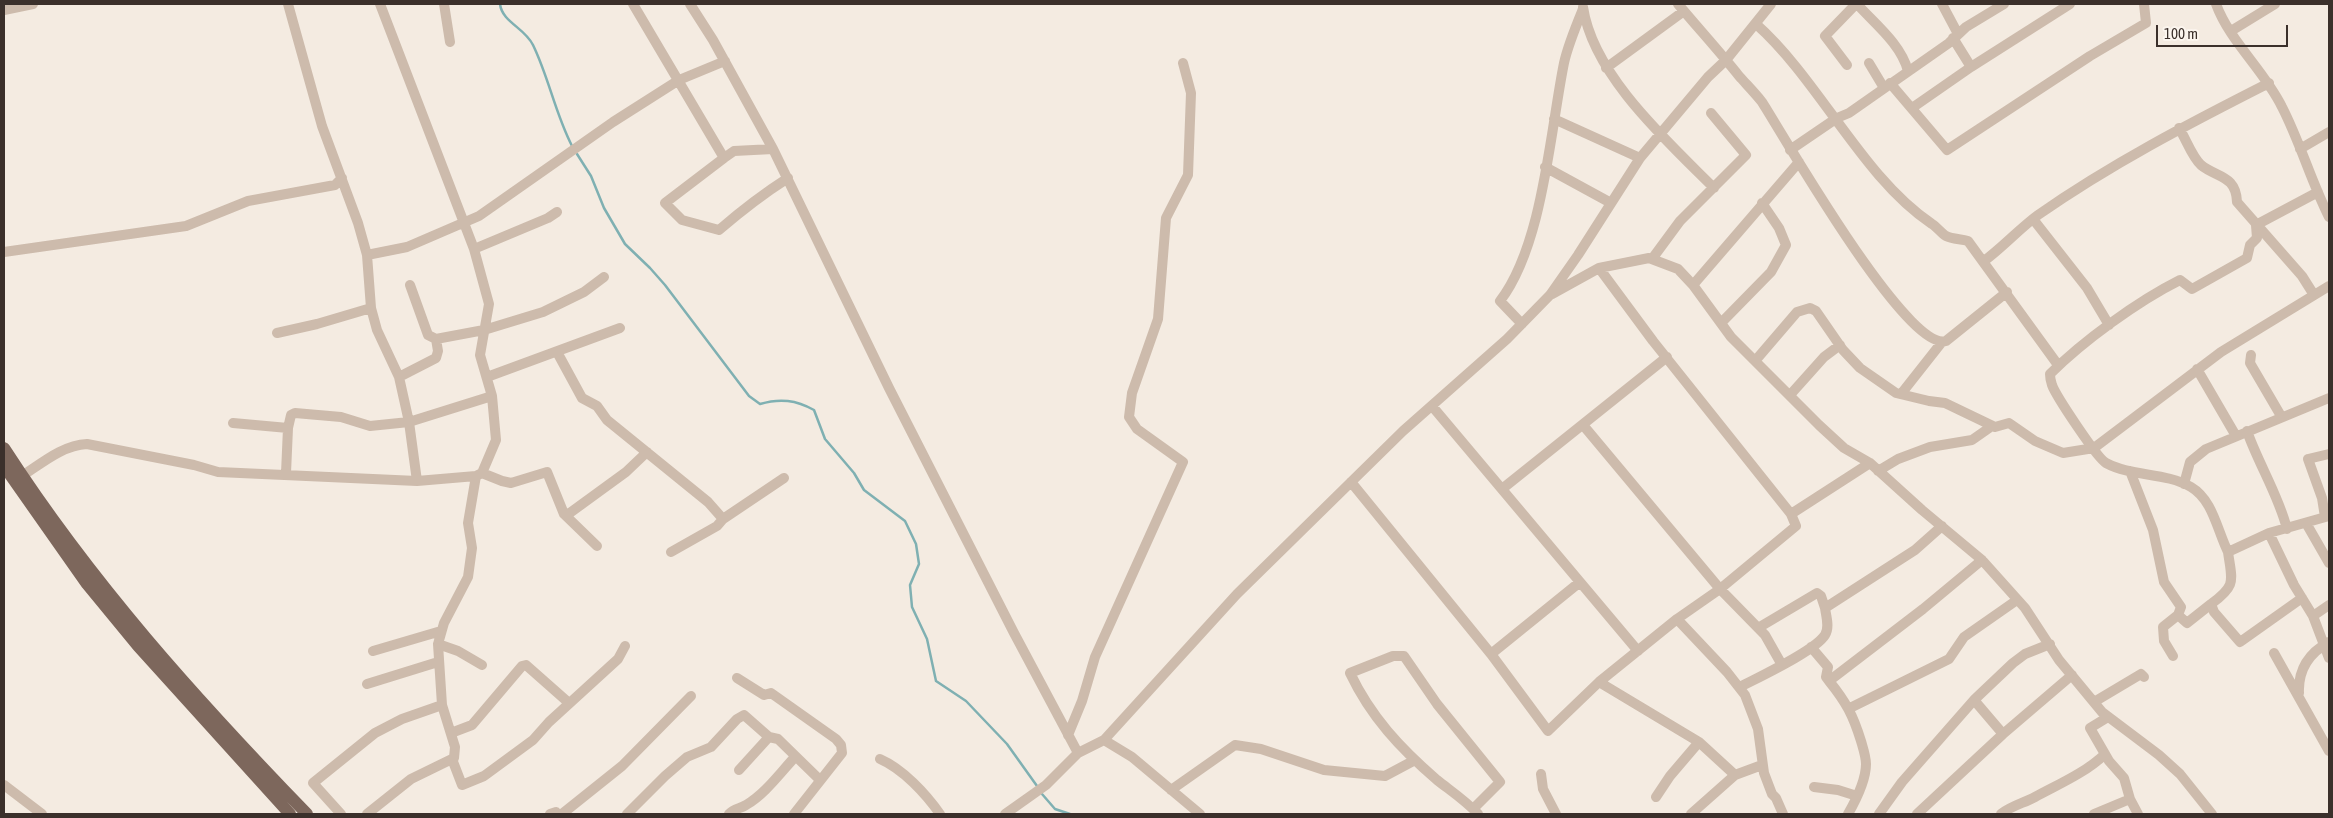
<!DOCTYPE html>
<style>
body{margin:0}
#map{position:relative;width:2333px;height:818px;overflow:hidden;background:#f4ebe1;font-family:"Asap Condensed",sans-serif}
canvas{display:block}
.frame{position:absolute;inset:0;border:5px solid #3b302b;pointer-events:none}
.scale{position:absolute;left:2156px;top:25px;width:132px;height:22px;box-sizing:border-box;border:2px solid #3b302b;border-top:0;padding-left:6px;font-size:15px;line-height:18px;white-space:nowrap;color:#3b302b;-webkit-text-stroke:4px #fbf5ee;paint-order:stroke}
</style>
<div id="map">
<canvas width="2333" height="818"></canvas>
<div class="frame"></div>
<div class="scale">100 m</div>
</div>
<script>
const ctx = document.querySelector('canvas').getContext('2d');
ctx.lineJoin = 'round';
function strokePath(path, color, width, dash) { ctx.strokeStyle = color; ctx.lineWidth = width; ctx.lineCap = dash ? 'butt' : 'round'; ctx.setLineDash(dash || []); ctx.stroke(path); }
strokePath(new Path2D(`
 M 500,4 C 502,22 525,28 533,45 C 549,78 555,113 572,146
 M 577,154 L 591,176 L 604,208 L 625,244 L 650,268 L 665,285 L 749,396 L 760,404 C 780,398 796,400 814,410 L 825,439 L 854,473 L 864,490 L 905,521 L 916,544 L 919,564 L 910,585 L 912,607 L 927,639 L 936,681 L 966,701 L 1007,744 L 1037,786
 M 1042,794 L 1055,809 L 1070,814`), '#7fb0b2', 2.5);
strokePath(new Path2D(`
 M 288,4 L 322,126 L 358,223 L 367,255 L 371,308 L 377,330 L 399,377 L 409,422 L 417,481
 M 444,4 L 450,42
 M 633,4 L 724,158 L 734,151 L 773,149 L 889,388 L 1014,633 L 1078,753
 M 690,4 L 713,40 L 773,149
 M 1678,4 C 1698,28 1720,52 1739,76 C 1747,85 1755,93 1762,102 C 1785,138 1907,352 1946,341 L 2007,292
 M 1857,4 C 1875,24 1901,44 1908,71
 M 1942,4 L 1958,34
 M 2216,4 C 2230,42 2264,70 2282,107 C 2300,142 2311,181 2329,217
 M 1583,7 C 1593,75 1667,141 1714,188
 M 4,10 L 33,4
 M 1756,24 C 1820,81 1862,177 1932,224 C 1937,227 1941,233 1946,236 C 1952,239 1961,239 1968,241 L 2058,365
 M 2231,31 L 2275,4
 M 1953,38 L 1971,67 L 2070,4
 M 1869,63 L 1884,88
 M 1847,65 L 1825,36 L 1856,4
 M 1606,68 L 1684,11
 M 1890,83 L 1947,150 L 2090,56 L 2146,23 L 2144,4
 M 1912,108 L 1971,67
 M 1554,119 L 1640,158
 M 2179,128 C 2186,139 2192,157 2201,165 C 2217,178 2236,175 2237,202 L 2302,276 L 2314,295
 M 2300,149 L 2329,132
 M 1790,150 L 1837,118 L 1849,113 L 1949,43 L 1966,27 L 2004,4
 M 724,158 L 665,203 L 682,220 L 719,230 C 741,211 763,194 788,178
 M 1545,167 L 1611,203
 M 2033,219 L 2087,288 L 2109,325
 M 474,249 L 548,218 L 557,212
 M 4,252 L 186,226 L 248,201 L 335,185 L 342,178
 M 367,255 L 407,247 L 479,216 L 613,122 L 679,80 L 725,61
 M 1652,259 L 1680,221 L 1746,155 L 1711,113
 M 1984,261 C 2003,247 2019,229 2038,215 C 2111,164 2190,123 2269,83
 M 1599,268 L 1653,341 L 1791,514
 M 410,285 L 428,335 L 436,339 L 484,330 L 543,312 L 584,292 L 604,277
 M 1693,285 L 1799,162
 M 1552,294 L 1599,268 L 1649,258 L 1678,269 L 1693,285 L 1731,337 L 1819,425 L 1844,448 L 1870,463 L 1922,510 L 1982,560 L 2025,608 L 2059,660 L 2102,712 L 2159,755 L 2180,774 L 2212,814
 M 1721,323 L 1771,272 L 1786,245 L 1779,228 L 1762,203
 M 1522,324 L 1500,301 C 1543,245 1550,132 1564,63 C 1568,45 1576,26 1583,9
 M 277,333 L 317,324 L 371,308
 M 557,352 L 582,398 L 597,406 L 607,420 L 708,502 L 723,519
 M 2251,355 L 2250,363 L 2281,416
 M 1755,361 L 1797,312 L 1810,308 L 1816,311 L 1843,350 L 1860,368 L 1896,393 L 1929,401 L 1945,403 L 1995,427 L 2009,423 L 2035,441 L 2063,453 L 2094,448 L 2221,352 L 2329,286
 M 2197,369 L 2236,436
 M 399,377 L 436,358 L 438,351 L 436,339
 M 487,377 L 620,328
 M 1901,394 L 1942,342
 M 1790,395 L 1824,357 L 1840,345
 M 1432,406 L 1638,651
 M 233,423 L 288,428
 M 1583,425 L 1720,589 L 1765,635 L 1782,665
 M 2247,431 C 2258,463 2279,496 2287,529
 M 1878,471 L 1898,459 L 1930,447 L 1972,440 L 1992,426
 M 2130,471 L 2153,530 L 2164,582 L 2181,607 L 2178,615 L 2163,627 L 2164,641 L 2173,656
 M 286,473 L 288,428 L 291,415 L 295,413 L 341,417 L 370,426 L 409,422 L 492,396
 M 482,473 L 502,481 L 511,483 L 547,472 L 564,514 L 597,546
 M 22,476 C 42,463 63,445 87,444 L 194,465 L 218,472 L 417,481 L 476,476 L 482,473 L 496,440 L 492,396 L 480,355 L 489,304 L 474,249 L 380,4
 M 1351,482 L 1491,654 L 1548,731 L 1599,682 L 1677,619 L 1720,589 L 1796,526 L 1791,514 L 1870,463
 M 2184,484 L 2190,462 L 2206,449 L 2329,398
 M 1502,489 L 1667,357
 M 567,515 L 626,472 L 647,452
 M 2325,517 L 2322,498 L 2308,459 L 2329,454
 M 2306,523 L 2329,563
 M 2269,533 L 2294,585 L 2313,616 L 2329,658
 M 671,552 L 717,526 L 723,519 L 784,478
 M 2228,552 C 2217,530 2213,500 2191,487 C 2165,472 2132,477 2106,463 C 2097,458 2056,396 2052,385 C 2051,382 2050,378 2050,374 C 2083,341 2138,301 2180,280 L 2192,289 L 2247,258 L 2250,245 L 2257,238 L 2256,225 L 2318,192
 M 2302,598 L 2240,642 L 2214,612 L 2211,604 C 2237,585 2232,581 2228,552 L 2269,533 L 2329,516
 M 2178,615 L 2187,623 L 2211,604
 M 2313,616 L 2329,605
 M 1677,619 L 1727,672 L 1745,695 L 1758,729 L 1764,773 L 1772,794 L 1776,798 L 1783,814
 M 1758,628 L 1817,593 L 1821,596 L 1825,608
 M 438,644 L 458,651 L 482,665
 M 1811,647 L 1828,667 L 1826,677 L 1829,681 C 1846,702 1853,715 1861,741 C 1863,748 1866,757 1866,764 C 1866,780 1856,800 1848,814
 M 373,651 L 441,631
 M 2274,653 L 2329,751
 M 1491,654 L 1580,582
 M 737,678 L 764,695 L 771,693 L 836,739 L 841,745 L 842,753 L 794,814
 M 1829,681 L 1923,609 L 1982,560
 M 1599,682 L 1699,742 L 1735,775
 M 367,684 L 438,662
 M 1740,687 C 1759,677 1815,651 1825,635 C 1830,627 1826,616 1825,608 L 1915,550 L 1942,526
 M 2299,693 C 2298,670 2309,653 2329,642
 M 1974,700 L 2003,734
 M 2094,702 L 2141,674 L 2144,677
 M 1850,708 L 1949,659 L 1964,637 L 2017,600
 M 2108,717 L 2090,728 L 2109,761 L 2124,778 L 2130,799 L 2138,814
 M 451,733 L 472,725 L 522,666 L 526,665 L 569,703
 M 1068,735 L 1082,701 L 1095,657 L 1183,462 L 1137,429 L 1129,417 L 1132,393 L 1158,319 L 1166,218 L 1188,175 L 1191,93 L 1183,63
 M 1104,740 L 1132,757 L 1200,814
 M 452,759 L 462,785 L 484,776 L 533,740 L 549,722 L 618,659 L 625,646
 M 880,759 C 903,769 926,794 940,814
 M 739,770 L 769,737
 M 1541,774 L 1543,789 L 1556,814
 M 4,785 L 42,814
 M 1814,787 L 1838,790 L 1857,796
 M 1171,790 L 1235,745 L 1261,749 L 1324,770 L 1385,776 L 1415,760
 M 1656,797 L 1670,776 L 1699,742
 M 1473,809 L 1500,782 L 1437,704 L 1404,656 L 1393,656 L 1350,673 C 1371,717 1400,748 1437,780 C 1451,791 1466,801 1478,814
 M 341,814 L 313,783 L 375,733 L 402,719 L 442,705
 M 367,814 L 411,779 L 454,758 L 455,747 L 442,705 L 438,644 L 444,623 L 468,577 L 472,548 L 468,523 L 476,476
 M 550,814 L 556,812 L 557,814
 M 562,814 L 622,766 L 691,696
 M 627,814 L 665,776 L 687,757 L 711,747 L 737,719 L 744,715 L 769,737 L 778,739 L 820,780
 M 729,814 C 734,808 740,809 746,805 C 765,794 780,773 795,757
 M 1005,814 L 1046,785 L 1078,753 L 1104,740 L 1237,594 L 1403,431 L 1507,339 L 1550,295 L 1578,255 L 1640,158 L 1708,77 L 1726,60 L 1771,4
 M 1691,814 L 1735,775 L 1762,765
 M 1879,814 L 1902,782 L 1974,700 L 2013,663 L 2025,654 L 2050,644
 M 1917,814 L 2003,734 L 2072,675
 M 2001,814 C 2011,806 2024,803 2035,797 C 2059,784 2085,773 2105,754
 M 2094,814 L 2130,799`), '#cdbbac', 10);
strokePath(new Path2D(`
 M 4,448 C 92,584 195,698 307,814
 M 4,466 L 87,584 L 138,646 L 290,814`), '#7d675c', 12);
</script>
